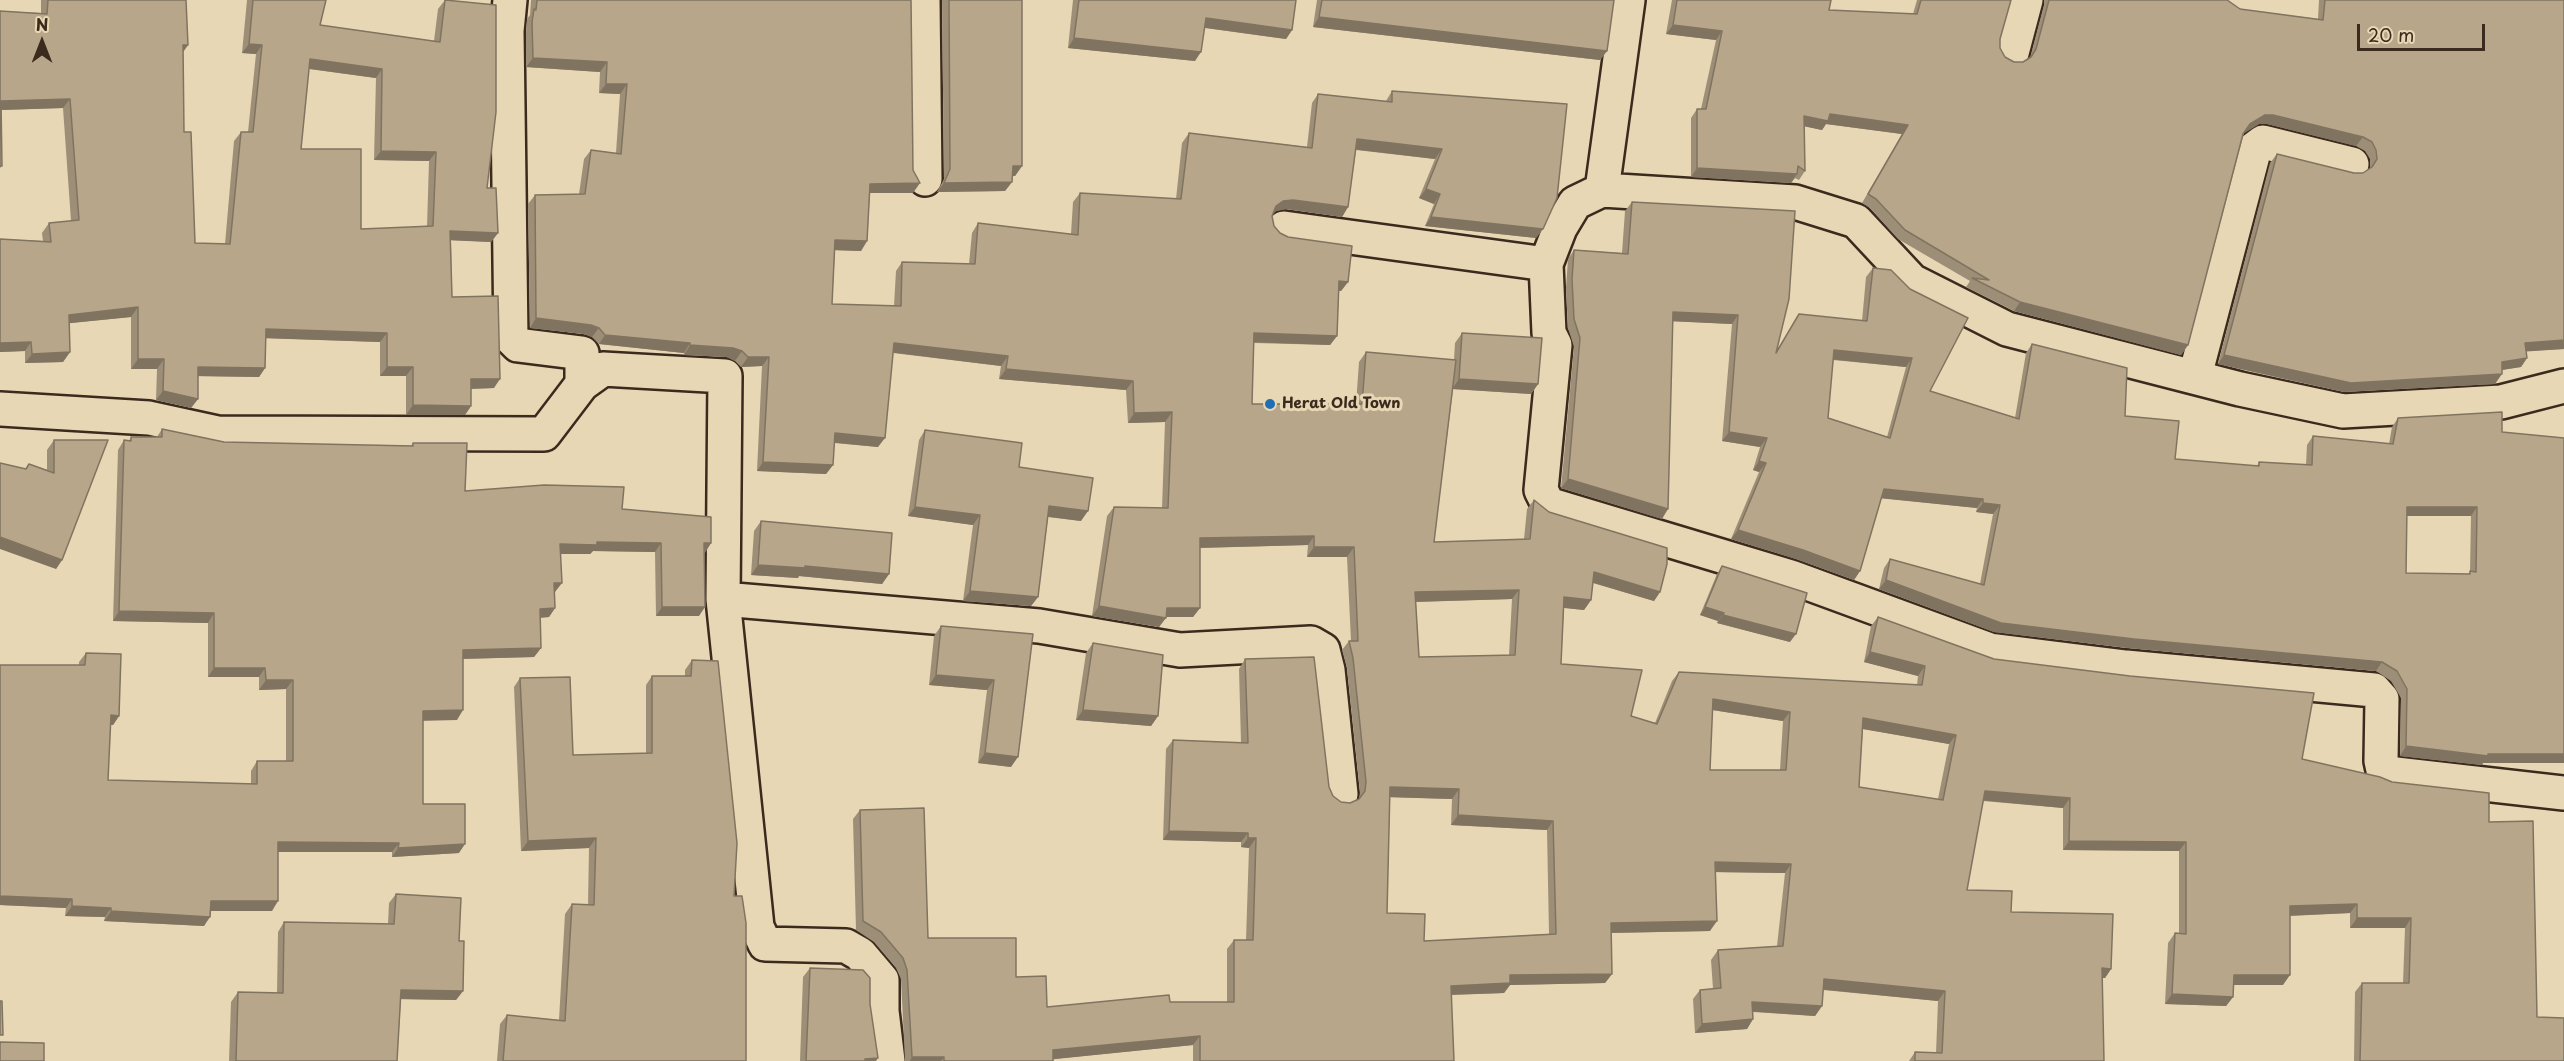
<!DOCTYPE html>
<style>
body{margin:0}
#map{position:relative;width:2564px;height:1061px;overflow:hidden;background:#e8d7b4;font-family:"Playpen Sans",sans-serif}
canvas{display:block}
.north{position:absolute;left:12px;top:12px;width:60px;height:60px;-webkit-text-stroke:4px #e8d7b4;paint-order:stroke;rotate:0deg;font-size:16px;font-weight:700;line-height:24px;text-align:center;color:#3b2a1e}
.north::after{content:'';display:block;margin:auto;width:21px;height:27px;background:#3b2a1e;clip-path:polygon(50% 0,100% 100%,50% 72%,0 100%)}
.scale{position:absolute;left:2357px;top:24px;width:128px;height:27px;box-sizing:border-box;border:3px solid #3b2a1e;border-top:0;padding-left:8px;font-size:18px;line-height:21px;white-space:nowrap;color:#3b2a1e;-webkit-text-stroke:4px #e8d7b4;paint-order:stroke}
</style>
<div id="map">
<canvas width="2564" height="1061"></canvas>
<div class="north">N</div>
<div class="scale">20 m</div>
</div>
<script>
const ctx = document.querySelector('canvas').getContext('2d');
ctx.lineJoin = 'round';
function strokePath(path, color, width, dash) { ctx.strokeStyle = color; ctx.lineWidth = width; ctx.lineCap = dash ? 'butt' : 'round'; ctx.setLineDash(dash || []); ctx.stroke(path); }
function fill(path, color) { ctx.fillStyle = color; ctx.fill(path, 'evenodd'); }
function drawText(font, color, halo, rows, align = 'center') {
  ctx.font = font + ' "Playpen Sans",sans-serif'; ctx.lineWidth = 6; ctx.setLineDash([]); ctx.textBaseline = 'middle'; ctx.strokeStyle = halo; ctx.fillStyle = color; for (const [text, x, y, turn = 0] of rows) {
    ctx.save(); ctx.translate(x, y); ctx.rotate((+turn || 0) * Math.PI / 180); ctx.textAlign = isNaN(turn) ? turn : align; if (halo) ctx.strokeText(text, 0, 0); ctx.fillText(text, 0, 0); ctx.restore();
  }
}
const minor = new Path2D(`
 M 510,0 L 507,31 L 511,338 L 518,345 L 582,353 L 582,384
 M 923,0 L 925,179
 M 1628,0 L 1602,190 L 1795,202 L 1856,221 L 1912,281 L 2007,329 L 2240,389 L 2343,411 L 2501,402 L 2564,386
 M 2012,53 L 2026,0
 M 1602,190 L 1575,203 L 1560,228 L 1546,264 L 1549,333 L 1555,345 L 1541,490 L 1548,504 L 1791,577 L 1990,650 L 2126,667 L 2374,690 L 2382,699 L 2381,761 L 2383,770 L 2387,773 L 2564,793
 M 1284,228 L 1546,264
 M 2195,376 L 2255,148 L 2263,142 L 2352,164
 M 0,409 L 149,418 L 218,433 L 544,434 L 582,384 L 603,369 L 725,376 L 723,599 L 757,927 L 765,944 L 846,946 L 860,954 L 882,980 L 882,1011 L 888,1061
 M 723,599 L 1039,626 L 1180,650 L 1311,643 L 1323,650 L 1328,670 L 1341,794`);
strokePath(minor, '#3b2a1e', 38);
strokePath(minor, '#e8d7b4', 33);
fill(new Path2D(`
 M 41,0 L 186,0 L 188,45 L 183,52 L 184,132 L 195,243 L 225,244 L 234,141 L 241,132 L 248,132 L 256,54 L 242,53 L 247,0 L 326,0 L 320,25 L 434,41 L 438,9 L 445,0 L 498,233 L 491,242 L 451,240 L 452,297 L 494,388 L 471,389 L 471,406 L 465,415 L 406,415 L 406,376 L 380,376 L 380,342 L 266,338 L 265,368 L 259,377 L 198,376 L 198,399 L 191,408 L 156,400 L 157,369 L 131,369 L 131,317 L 69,323 L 70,352 L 63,362 L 25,363 L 25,351 L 0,352 L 0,239 L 43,241 L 42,233 L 49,223 L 71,221 L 63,108 L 1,110 L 2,166 L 0,168 L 0,11 L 41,13 ZM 309,69 L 376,78 L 374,160 L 429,161 L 427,227 L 361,229 L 301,149 Z
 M 531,0 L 911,0 L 913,193 L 870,193 L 867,241 L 861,251 L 835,250 L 832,304 L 894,306 L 896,271 L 902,262 L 969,264 L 972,233 L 978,223 L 1071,234 L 1073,202 L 1080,193 L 1176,199 L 1182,143 L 1189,133 L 1307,147 L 1312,103 L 1318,94 L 1386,101 L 1392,91 L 1543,229 L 1536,238 L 1425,226 L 1434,204 L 1419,198 L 1435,159 L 1356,150 L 1348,207 L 1342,217 L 1286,209 L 1276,211 L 1274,213 L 1272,216 L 1274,226 L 1280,233 L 1348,282 L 1341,291 L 1339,291 L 1337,336 L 1330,345 L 1254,343 L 1252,404 L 1356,404 L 1359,362 L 1366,352 L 1454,360 L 1455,343 L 1462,333 L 1538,384 L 1531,394 L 1453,389 L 1434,542 L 1524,539 L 1527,509 L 1534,500 L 1549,512 L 1660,592 L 1654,601 L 1593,583 L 1591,600 L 1584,610 L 1564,608 L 1561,664 L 1631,716 L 1655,723 L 1672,681 L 1679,672 L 1917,685 L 1918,676 L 1864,662 L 1871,626 L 1878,617 L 1994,659 L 2302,759 L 2392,782 L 2489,822 L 2537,1017 L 2564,1061 L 2354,1061 L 2355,992 L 2362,983 L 2403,983 L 2405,928 L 2350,928 L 2350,913 L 2290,916 L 2283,985 L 2233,985 L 2233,997 L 2226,1006 L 2165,1004 L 2168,943 L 2175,933 L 2179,934 L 2179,851 L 2063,850 L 2063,808 L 1983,801 L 1967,890 L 2011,912 L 2111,969 L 2105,978 L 2102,978 L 2104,1061 L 1909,1061 L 1915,1052 L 1936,1053 L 1938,1001 L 1823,990 L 1822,1006 L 1815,1016 L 1753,1012 L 1753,1019 L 1747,1029 L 1695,1033 L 1693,999 L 1700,990 L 1713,989 L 1711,960 L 1718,950 L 1777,946 L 1785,873 L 1716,872 L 1710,931 L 1611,933 L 1612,974 L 1605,983 L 1510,985 L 1504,993 L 1451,995 L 1454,1061 L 1193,1061 L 1193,1045 L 1053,1059 L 1053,1061 L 905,1061 L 901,979 L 896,968 L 874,942 L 856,930 L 853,819 L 860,810 L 928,938 L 1016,977 L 1047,1007 L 1170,1002 L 1227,1002 L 1227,949 L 1234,940 L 1246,940 L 1249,848 L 1241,847 L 1241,842 L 1163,840 L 1166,749 L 1173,740 L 1241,743 L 1239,669 L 1245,659 L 1329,787 L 1333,796 L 1341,802 L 1350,803 L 1359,799 L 1360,792 L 1347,668 L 1342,650 L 1349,641 L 1351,641 L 1347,557 L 1307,557 L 1308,545 L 1200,548 L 1200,608 L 1193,617 L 1166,617 L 1159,627 L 1092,616 L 1107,516 L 1114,507 L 1162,508 L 1165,422 L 1128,423 L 1126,390 L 999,379 L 1001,366 L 893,353 L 878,447 L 834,443 L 833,465 L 826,474 L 757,471 L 762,366 L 741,367 L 735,361 L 727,357 L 684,355 L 684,353 L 599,344 L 592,337 L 584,334 L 530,328 L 528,204 L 535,195 L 579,194 L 584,159 L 591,150 L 616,153 L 620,94 L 599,93 L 600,72 L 526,67 L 526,32 L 527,19 L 530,15 ZM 1512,599 L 1509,655 L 1419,657 L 1416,602 ZM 1712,710 L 1783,721 L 1780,770 L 1710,770 ZM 1863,729 L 1949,744 L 1938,799 L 1859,787 ZM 1390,797 L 1452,799 L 1451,825 L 1547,830 L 1549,934 L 1424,941 L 1387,913 Z
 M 942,0 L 1022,0 L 1022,166 L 1015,176 L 1012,176 L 1012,182 L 1005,191 L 937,192 L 944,179 Z
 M 1073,0 L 1296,0 L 1292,30 L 1286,39 L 1205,28 L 1195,61 L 1068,48 Z
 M 1317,0 L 1614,0 L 1607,51 L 1600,60 L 1313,27 Z
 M 1672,0 L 1831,0 L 1829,10 L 1913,14 L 1917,0 L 2011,0 L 2000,39 L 2000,48 L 2005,57 L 2014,62 L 2023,62 L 2030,58 L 2044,5 L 2044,0 L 2227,0 L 2240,9 L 2318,19 L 2319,0 L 2564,0 L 2564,349 L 2526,351 L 2527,358 L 2521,367 L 2502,370 L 2495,384 L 2344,392 L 2218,364 L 2270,163 L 2277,154 L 2354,173 L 2363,173 L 2370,168 L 2370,159 L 2365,151 L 2356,146 L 2267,124 L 2259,124 L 2244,133 L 2188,345 L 2181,355 L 2014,311 L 1966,287 L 1970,281 L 1898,239 L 1870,208 L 1862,203 L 1902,134 L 1826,124 L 1822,130 L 1804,126 L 1805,171 L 1799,180 L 1795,178 L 1791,183 L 1691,177 L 1691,118 L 1697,109 L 1701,109 L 1716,40 L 1666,34 Z
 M 1632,202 L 1777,350 L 1799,314 L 1862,321 L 1866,277 L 1873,268 L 1930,391 L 2015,418 L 2026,353 L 2032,344 L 2125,416 L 2175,459 L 2257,466 L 2259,462 L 2306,465 L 2307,445 L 2313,436 L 2389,444 L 2392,427 L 2398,418 L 2502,432 L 2564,763 L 2483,763 L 2482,765 L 2400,756 L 2401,698 L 2391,681 L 2376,671 L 2128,648 L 1994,632 L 1879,589 L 1884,568 L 1890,559 L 1980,584 L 1993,514 L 1976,512 L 1977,508 L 1881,498 L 1860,571 L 1854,580 L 1796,559 L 1731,539 L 1759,472 L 1753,470 L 1760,447 L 1722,441 L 1732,324 L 1672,321 L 1662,519 L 1561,488 L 1574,347 L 1568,328 L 1566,288 L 1568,259 L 1574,250 L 1622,253 L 1625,211 ZM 1833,360 L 1906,367 L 1887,437 L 1828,418 ZM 2407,516 L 2471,516 L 2470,572 L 2468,574 L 2406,573 Z
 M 162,429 L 224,442 L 411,446 L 413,443 L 465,491 L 622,509 L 711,543 L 704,553 L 699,616 L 656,616 L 655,552 L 593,551 L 590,554 L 561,554 L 555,592 L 554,592 L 555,608 L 549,617 L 540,618 L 541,648 L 534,657 L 463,659 L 457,720 L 423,720 L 423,804 L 459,853 L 392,857 L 392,852 L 278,852 L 272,911 L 211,911 L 204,926 L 104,921 L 105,917 L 65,916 L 66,908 L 0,905 L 0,665 L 79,665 L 79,662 L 86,653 L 119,716 L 113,725 L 110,725 L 108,780 L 251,784 L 251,771 L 257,761 L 286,761 L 286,689 L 259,690 L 259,677 L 208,677 L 208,623 L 113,621 L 118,450 L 124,440 L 129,441 L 131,437 L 157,437 Z
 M 925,430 L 1019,467 L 1081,521 L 1048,517 L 1038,597 L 1031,606 L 963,601 L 973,525 L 908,516 L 919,440 Z
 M 54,440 L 62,560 L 56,569 L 25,469 L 29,464 L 47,470 L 47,450 Z
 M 761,521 L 889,574 L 882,584 L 799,576 L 798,578 L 751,575 L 754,531 Z
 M 1722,566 L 1790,642 L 1717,623 L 1718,621 L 1700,615 L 1717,574 Z
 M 941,626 L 1033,634 L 1011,767 L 978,763 L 987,690 L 929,685 L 934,636 Z
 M 1093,643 L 1158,716 L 1151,726 L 1076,720 L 1086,653 Z
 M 692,660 L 734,896 L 746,1061 L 497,1061 L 500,1024 L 507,1015 L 559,1020 L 565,914 L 572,904 L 588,905 L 589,848 L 521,851 L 514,687 L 520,678 L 573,755 L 646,753 L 646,685 L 652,676 L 685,676 L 685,670 Z
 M 396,894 L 459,941 L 463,991 L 456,1000 L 401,999 L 397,1061 L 229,1061 L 231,1002 L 238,992 L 277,993 L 278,932 L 284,922 L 388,924 L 389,903 Z
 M 810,968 L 870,1004 L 876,1061 L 800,1061 L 803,977 Z`), '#9d8f77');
fill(new Path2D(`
 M 1319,17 L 1607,51 L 1600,60 L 1313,27 Z
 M 1206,18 L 1292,30 L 1286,39 L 1199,27 Z
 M 1673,25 L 1722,31 L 1716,40 L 1666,34 Z
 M 1074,38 L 1201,52 L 1195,61 L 1068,48 Z
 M 249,44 L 262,45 L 256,54 L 242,53 Z
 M 183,45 L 188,45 L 181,55 Z
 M 533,58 L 607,62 L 600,72 L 526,67 Z
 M 310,59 L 382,69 L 376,78 L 303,68 Z
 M 606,84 L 627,84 L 620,94 L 599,93 Z
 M 70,99 L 63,108 L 0,110 L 1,101 Z
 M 1830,114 L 1908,125 L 1902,134 L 1826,124 L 1822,130 L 1798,125 L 1804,116 Z
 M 2265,115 L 2273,115 L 2363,137 L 2356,146 L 2267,124 L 2259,124 L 2243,134 L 2250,124 Z
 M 1357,139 L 1442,149 L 1435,159 L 1351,149 Z
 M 381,151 L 436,152 L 429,161 L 374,160 Z
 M 1013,166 L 1022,166 L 1015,176 L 1006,176 Z
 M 1697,168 L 1797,174 L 1791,183 L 1691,177 Z
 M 1012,182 L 1005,191 L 937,192 L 944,183 Z
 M 920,183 L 913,193 L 863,193 L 870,184 Z
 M 1426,189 L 1440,194 L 1434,204 L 1419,198 Z
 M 1293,200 L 1348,207 L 1342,217 L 1286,209 L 1276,211 L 1270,216 L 1276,206 L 1283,201 Z
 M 1431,217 L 1543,229 L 1536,238 L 1425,226 Z
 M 450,231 L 498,233 L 491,242 L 444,240 Z
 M 835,240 L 867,241 L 861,251 L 829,250 Z
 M 1339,281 L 1348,282 L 1341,291 L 1332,290 Z
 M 2020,302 L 2188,345 L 2181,355 L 2014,311 Z
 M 138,307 L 131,317 L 62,324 L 69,315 Z
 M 1673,312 L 1738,315 L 1732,324 L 1666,321 Z
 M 536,318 L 591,325 L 599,328 L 592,337 L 584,334 L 530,328 Z
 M 266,329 L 387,333 L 380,342 L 259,338 Z
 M 1254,333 L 1337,336 L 1330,345 L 1247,342 Z
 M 605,335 L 690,343 L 684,353 L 599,344 Z
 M 2564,340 L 2564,349 L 2519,352 L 2525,343 Z
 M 31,342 L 25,351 L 0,352 L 0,343 Z
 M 894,343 L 1008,356 L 1001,366 L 888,352 Z
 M 690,345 L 733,348 L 742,351 L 735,361 L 727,357 L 684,355 Z
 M 1834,350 L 1912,358 L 1906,367 L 1828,359 Z
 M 70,352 L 63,362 L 25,363 L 32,354 Z
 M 2224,355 L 2502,374 L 2495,384 L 2344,392 L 2218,364 Z
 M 748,357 L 769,357 L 762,366 L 741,367 Z
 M 2527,358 L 2521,367 L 2495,371 L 2502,362 Z
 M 138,359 L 164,359 L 157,369 L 131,369 Z
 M 198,367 L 265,368 L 259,377 L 192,376 Z
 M 387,367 L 413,367 L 406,376 L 380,376 Z
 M 1006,369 L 1133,381 L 1126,390 L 999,379 Z
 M 471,379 L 500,379 L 494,388 L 465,389 Z
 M 1459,379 L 1538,384 L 1531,394 L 1452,389 Z
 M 163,391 L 198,399 L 191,408 L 156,400 Z
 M 413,405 L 471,406 L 465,415 L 406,415 Z
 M 1172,412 L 1165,422 L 1128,423 L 1134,413 Z
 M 1729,432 L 1767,438 L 1760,447 L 1722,441 Z
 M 835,433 L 885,438 L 878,447 L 828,442 Z
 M 1759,461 L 1766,463 L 1759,472 L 1753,470 Z
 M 763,462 L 833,465 L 826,474 L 757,471 Z
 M 1568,479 L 1668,509 L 1662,519 L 1561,488 Z
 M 1884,489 L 1983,499 L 1977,508 L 1878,498 Z
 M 1983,503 L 2000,505 L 1993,514 L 1976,512 Z
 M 1049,506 L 1088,511 L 1081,521 L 1042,516 Z
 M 915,507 L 980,515 L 973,525 L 908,516 Z
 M 2407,507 L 2477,507 L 2471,516 L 2401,516 Z
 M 1738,530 L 1803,550 L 1860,571 L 1854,580 L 1796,559 L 1731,539 Z
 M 1314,536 L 1308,545 L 1193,548 L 1200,538 Z
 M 0,537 L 62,560 L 56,569 L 0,549 Z
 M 597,542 L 661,543 L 655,552 L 593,551 L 590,554 L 554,554 L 560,544 Z
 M 704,543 L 711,543 L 705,553 L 697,552 Z
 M 1314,547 L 1354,547 L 1347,557 L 1307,557 Z
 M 758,565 L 805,566 L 889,574 L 882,584 L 799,576 L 798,578 L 751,575 Z
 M 1594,572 L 1660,592 L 1654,601 L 1587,581 Z
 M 1886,580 L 2382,662 L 2376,671 L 2128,648 L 1994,632 L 1879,589 Z
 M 554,583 L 562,583 L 555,592 L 547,593 Z
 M 1519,590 L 1512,599 L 1409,602 L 1415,592 Z
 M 970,591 L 1038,597 L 1031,606 L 963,601 Z
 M 1564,597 L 1591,600 L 1584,610 L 1557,607 Z
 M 1099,606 L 1167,608 L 1200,608 L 1193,617 L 1162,617 L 1166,618 L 1159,627 L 1092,616 Z
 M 662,607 L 705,607 L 699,616 L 656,616 Z
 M 1705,607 L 1724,613 L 1718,621 L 1700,615 Z
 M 555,608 L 549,617 L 533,618 L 540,609 Z
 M 119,611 L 214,613 L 208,623 L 113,621 Z
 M 1723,615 L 1796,634 L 1790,642 L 1717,623 Z
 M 541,648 L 534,657 L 456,659 L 463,650 Z
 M 1870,652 L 1925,666 L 1918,676 L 1864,662 Z
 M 214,668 L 265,668 L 259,677 L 208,677 Z
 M 936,675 L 994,680 L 987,690 L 929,685 Z
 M 266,680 L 293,680 L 286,689 L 259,690 Z
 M 1713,699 L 1790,712 L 1783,721 L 1706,709 Z
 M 463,710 L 457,720 L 417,721 L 423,711 Z
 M 1083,710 L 1158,716 L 1151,726 L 1076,720 Z
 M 111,715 L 119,716 L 113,725 L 104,724 Z
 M 1863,718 L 1956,735 L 1949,744 L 1857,728 Z
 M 2406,746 L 2488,754 L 2564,754 L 2564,763 L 2483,763 L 2482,765 L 2400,756 Z
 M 985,753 L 1018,757 L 1011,767 L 978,763 Z
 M 1390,787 L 1459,789 L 1452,799 L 1383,797 Z
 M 1985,791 L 2070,798 L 2063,808 L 1978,800 Z
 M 1458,815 L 1553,821 L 1547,830 L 1451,825 Z
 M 1169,831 L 1248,833 L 1241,842 L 1163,840 Z
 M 596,838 L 589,848 L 521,851 L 528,841 Z
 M 1248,838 L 1256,838 L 1249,848 L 1241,847 Z
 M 2069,841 L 2186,842 L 2179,851 L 2063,850 Z
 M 278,842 L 399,843 L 392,852 L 272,852 Z
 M 465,844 L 459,853 L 392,857 L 398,848 Z
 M 1715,862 L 1791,864 L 1785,873 L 1709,872 Z
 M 0,896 L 72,899 L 66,908 L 0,905 Z
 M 211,901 L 278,901 L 272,911 L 205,911 Z
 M 2357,904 L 2350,913 L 2283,916 L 2290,906 Z
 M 72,906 L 111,908 L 105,917 L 65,916 Z
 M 111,911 L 210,917 L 204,926 L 104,921 Z
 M 2357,918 L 2411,918 L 2405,928 L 2350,928 Z
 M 1717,921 L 1710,931 L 1604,933 L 1611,923 Z
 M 2102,968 L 2111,969 L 2105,978 L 2095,978 Z
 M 1612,974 L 1605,983 L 1510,985 L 1504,993 L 1444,995 L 1451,986 L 1510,975 Z
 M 2234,975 L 2290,975 L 2283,985 L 2227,985 Z
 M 1824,979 L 1945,991 L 1938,1001 L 1817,989 Z
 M 401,990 L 463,991 L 456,1000 L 394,999 Z
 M 2172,994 L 2233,997 L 2226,1006 L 2165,1004 Z
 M 1752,1002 L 1822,1006 L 1815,1016 L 1745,1011 Z
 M 1753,1019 L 1747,1029 L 1695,1033 L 1702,1024 Z
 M 1200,1036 L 1193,1045 L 1046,1060 L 1053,1050 Z
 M 912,1057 L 944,1057 L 941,1061 L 910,1061 Z
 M 878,1058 L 876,1061 L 864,1061 L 865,1059 Z`), '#807461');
const building = new Path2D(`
 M 48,0 L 186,0 L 188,45 L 183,45 L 184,132 L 191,132 L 195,243 L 230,244 L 241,132 L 253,132 L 262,45 L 249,44 L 253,0 L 326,0 L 320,25 L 440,42 L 445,0 L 496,5 L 496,112 L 487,188 L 496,188 L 498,233 L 450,231 L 452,297 L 498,296 L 500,379 L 471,379 L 471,406 L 413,405 L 413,367 L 387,367 L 387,333 L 266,329 L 265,368 L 198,367 L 198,399 L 163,391 L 164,359 L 138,359 L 138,307 L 69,315 L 70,352 L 32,354 L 31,342 L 0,343 L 0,239 L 51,242 L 49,223 L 79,220 L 70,99 L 1,101 L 2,166 L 0,166 L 0,11 L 47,14 ZM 310,59 L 382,69 L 381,151 L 436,152 L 433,226 L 361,229 L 361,149 L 301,149 Z
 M 537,0 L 911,0 L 913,170 L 920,183 L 870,184 L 867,241 L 835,240 L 832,304 L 901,306 L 902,262 L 975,264 L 978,223 L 1078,235 L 1080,193 L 1181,199 L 1189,133 L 1312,148 L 1318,94 L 1392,102 L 1392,91 L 1567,104 L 1557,198 L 1543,229 L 1431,217 L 1440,194 L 1426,189 L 1442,149 L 1357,139 L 1348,207 L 1293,200 L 1283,201 L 1276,206 L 1272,216 L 1274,226 L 1280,233 L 1288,237 L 1352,246 L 1348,282 L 1339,281 L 1337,336 L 1254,333 L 1252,404 L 1362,404 L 1366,352 L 1456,360 L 1434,542 L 1530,539 L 1534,500 L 1549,512 L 1667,548 L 1667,564 L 1660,592 L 1594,572 L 1591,600 L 1564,597 L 1561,664 L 1642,670 L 1631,716 L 1657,724 L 1679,672 L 1922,685 L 1925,666 L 1870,652 L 1878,617 L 1994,659 L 2130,676 L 2314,693 L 2302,759 L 2380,777 L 2392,782 L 2489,793 L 2489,822 L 2533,821 L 2537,1017 L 2564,1018 L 2564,1061 L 2360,1061 L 2362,983 L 2409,983 L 2411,918 L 2357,918 L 2357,904 L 2290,906 L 2290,975 L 2234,975 L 2233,997 L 2172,994 L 2175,933 L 2186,934 L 2186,842 L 2069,841 L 2070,798 L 1985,791 L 1967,890 L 2012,891 L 2011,912 L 2113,914 L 2111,969 L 2102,968 L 2104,1061 L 1915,1061 L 1915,1052 L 1942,1053 L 1945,991 L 1824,979 L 1822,1006 L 1752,1002 L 1753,1019 L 1702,1024 L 1700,990 L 1721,988 L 1718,950 L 1783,946 L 1791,864 L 1715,862 L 1717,921 L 1611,923 L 1612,974 L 1510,975 L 1510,983 L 1451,986 L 1454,1061 L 1200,1061 L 1200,1036 L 1053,1050 L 1053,1061 L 944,1061 L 944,1057 L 912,1057 L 907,970 L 903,958 L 881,932 L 863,921 L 860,810 L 924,808 L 928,938 L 1016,938 L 1016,977 L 1046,976 L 1047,1007 L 1169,995 L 1170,1002 L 1234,1002 L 1234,940 L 1253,940 L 1256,838 L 1248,838 L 1248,833 L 1169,831 L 1173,740 L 1248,743 L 1245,659 L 1314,657 L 1329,787 L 1333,796 L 1341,802 L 1350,803 L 1359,799 L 1365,791 L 1366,782 L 1353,658 L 1349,641 L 1358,641 L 1354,547 L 1314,547 L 1314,536 L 1200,538 L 1200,608 L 1167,608 L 1166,618 L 1099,606 L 1114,507 L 1168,508 L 1172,412 L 1134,413 L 1133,381 L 1006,369 L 1008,356 L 894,343 L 885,438 L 835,433 L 833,465 L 763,462 L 769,357 L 748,357 L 742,351 L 733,348 L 690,345 L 690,343 L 605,335 L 599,328 L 591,325 L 536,318 L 535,195 L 585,194 L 591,150 L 621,154 L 627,84 L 606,84 L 607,62 L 533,58 L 532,22 L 534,9 L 536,10 ZM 1519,590 L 1515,655 L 1419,657 L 1415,592 ZM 1713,699 L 1790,712 L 1786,770 L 1710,770 ZM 1863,718 L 1956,735 L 1943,800 L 1859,787 ZM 1390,787 L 1459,789 L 1458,815 L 1553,821 L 1556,934 L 1424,941 L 1425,914 L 1387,913 Z
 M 949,0 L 1022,0 L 1022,166 L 1013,166 L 1012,182 L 944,183 L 950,169 Z
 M 1079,0 L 1296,0 L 1292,30 L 1206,18 L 1201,52 L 1074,38 Z
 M 1322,0 L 1614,0 L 1607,51 L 1319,17 Z
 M 1677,0 L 1831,0 L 1829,10 L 1917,14 L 1921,0 L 2011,0 L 2000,39 L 2000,48 L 2005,57 L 2014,62 L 2023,62 L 2031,57 L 2036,49 L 2049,0 L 2227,0 L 2240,9 L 2323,20 L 2325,0 L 2564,0 L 2564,340 L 2525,343 L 2527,358 L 2502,362 L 2502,374 L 2351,383 L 2224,355 L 2277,154 L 2354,173 L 2363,173 L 2372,167 L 2377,159 L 2376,150 L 2372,142 L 2363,137 L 2273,115 L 2265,115 L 2250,124 L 2243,134 L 2188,345 L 2020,302 L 1972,278 L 1989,280 L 1905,230 L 1876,199 L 1868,194 L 1908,125 L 1830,114 L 1828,121 L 1804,116 L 1805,171 L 1798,166 L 1797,174 L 1697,168 L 1697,109 L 1706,109 L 1722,31 L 1673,25 Z
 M 1632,202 L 1795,211 L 1789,299 L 1776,353 L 1799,314 L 1867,321 L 1873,268 L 1891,270 L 1910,289 L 1968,318 L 1930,391 L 2019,419 L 2032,344 L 2127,368 L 2125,416 L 2179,421 L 2175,459 L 2259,466 L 2259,462 L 2312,465 L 2313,436 L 2393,444 L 2398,418 L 2502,412 L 2502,432 L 2564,438 L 2564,754 L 2488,754 L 2488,756 L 2406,746 L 2407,689 L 2397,671 L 2382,662 L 2134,639 L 2001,623 L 1886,580 L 1890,559 L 1984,585 L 2000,505 L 1983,503 L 1983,499 L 1884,489 L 1860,571 L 1803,550 L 1738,530 L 1766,463 L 1759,461 L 1767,438 L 1729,432 L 1738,315 L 1673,312 L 1668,509 L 1568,479 L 1580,338 L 1574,319 L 1572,279 L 1574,250 L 1628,254 ZM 1834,350 L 1912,358 L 1890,438 L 1828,418 ZM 2407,507 L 2477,507 L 2476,572 L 2470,571 L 2470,574 L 2406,573 Z
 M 1462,333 L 1542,338 L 1538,384 L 1459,379 Z
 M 162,429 L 224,442 L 413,446 L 413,443 L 467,443 L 465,491 L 544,485 L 624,487 L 622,509 L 711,517 L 711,543 L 704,543 L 705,607 L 662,607 L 661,543 L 597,542 L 597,545 L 560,544 L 562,583 L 554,583 L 555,608 L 540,609 L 541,648 L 463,650 L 463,710 L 423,711 L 423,804 L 465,804 L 465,844 L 398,848 L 399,843 L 278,842 L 278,901 L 211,901 L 210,917 L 111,911 L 111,908 L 72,906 L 72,899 L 0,896 L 0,665 L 85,665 L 86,653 L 121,654 L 119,716 L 111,715 L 108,780 L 257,784 L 257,761 L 293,761 L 293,680 L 266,680 L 265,668 L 214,668 L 214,613 L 119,611 L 124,440 L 131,441 L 131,437 L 162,437 Z
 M 925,430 L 1022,443 L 1019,467 L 1093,478 L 1088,511 L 1049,506 L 1038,597 L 970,591 L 980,515 L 915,507 Z
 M 54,440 L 108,440 L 62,560 L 0,537 L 0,463 L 26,469 L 29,464 L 54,473 Z
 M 761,521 L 892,533 L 889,574 L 805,566 L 805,568 L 758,565 Z
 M 1722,566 L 1807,593 L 1796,634 L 1723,615 L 1724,613 L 1705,607 Z
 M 941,626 L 1033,634 L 1018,757 L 985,753 L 994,680 L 936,675 Z
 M 1093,643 L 1163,655 L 1158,716 L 1083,710 Z
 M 692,660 L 718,661 L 737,843 L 734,896 L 742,896 L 746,923 L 746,1061 L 503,1061 L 507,1015 L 565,1021 L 572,904 L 594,905 L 596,838 L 528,841 L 520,678 L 570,677 L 573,755 L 652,753 L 652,676 L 691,676 Z
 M 396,894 L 461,898 L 459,941 L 464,941 L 463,991 L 401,990 L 397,1061 L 236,1061 L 238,992 L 283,993 L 284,922 L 394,924 Z
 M 810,968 L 863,970 L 870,978 L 870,1004 L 878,1058 L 865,1059 L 865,1061 L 806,1061 Z
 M 0,1001 L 2,1001 L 3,1035 L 0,1035 Z
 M 0,1042 L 44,1043 L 44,1061 L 0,1061 Z`);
fill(building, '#b7a68a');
strokePath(building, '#807461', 1.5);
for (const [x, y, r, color] of [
 [1270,404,6,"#1f6fb2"]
]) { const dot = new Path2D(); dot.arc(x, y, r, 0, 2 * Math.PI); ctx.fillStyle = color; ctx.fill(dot); strokePath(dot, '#e8d7b4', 2); }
drawText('bold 15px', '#3b2a1e', '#e8d7b4', [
 ["Herat Old Town",1282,404]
], 'left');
</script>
